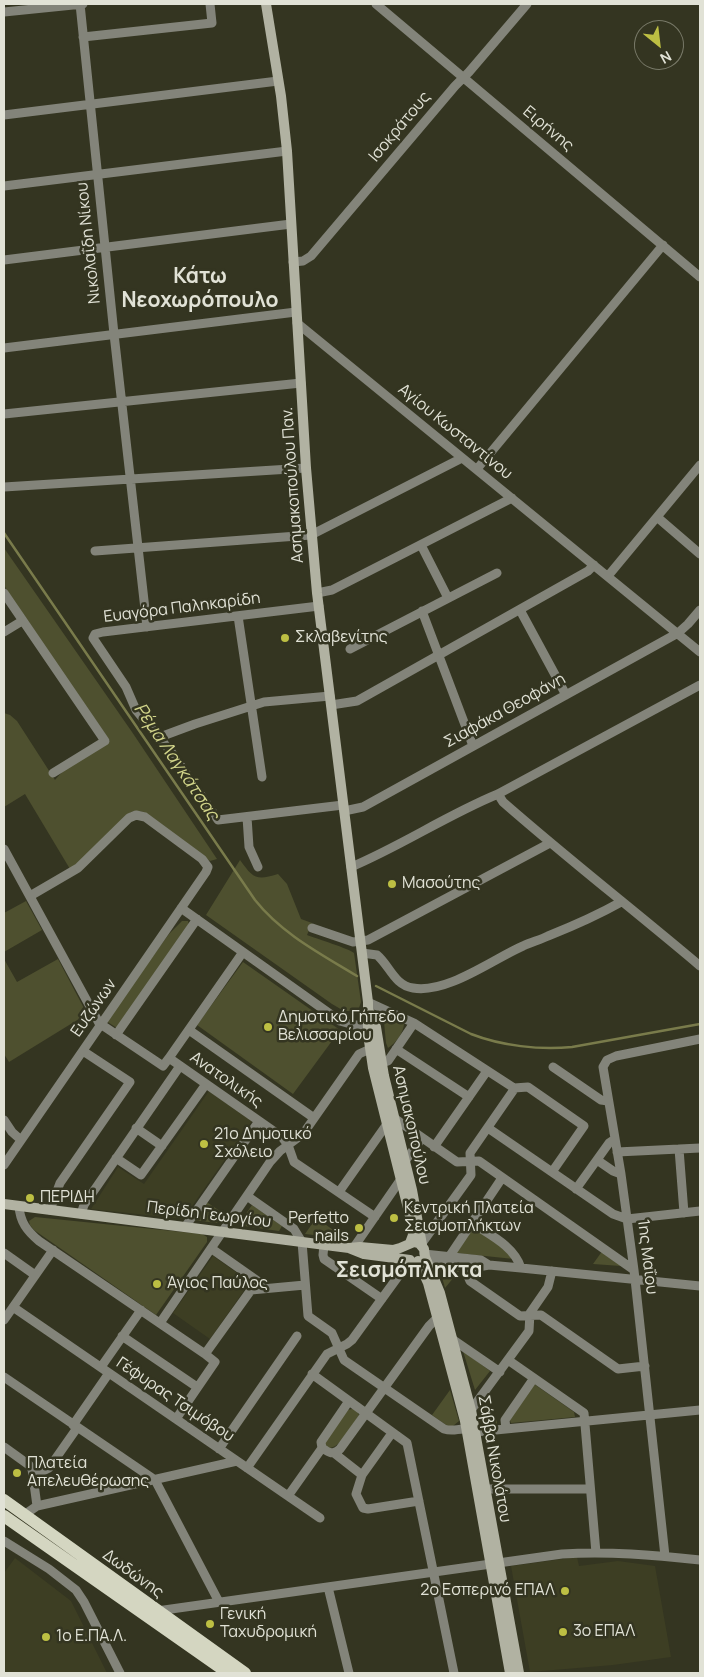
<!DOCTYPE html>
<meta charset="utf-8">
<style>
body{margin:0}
#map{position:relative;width:704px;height:1677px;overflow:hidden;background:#343521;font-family:Manrope,sans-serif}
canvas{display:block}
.frame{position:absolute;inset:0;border:5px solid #e1e2d6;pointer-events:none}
.north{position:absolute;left:634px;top:20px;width:50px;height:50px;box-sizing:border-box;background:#343521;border:1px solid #797a69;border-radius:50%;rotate:151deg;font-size:14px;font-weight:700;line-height:20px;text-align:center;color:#e1e2d6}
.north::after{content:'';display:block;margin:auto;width:18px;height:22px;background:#bdbf43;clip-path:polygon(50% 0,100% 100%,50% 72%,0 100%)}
</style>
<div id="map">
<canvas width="704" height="1677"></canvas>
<div class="frame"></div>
<div class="north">N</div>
</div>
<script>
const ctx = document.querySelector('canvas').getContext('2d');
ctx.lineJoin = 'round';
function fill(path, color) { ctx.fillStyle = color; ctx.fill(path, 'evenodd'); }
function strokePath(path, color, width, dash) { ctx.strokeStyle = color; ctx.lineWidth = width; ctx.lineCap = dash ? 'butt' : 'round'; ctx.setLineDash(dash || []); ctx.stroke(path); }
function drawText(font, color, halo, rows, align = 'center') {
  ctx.font = font + ' Manrope,sans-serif'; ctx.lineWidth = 5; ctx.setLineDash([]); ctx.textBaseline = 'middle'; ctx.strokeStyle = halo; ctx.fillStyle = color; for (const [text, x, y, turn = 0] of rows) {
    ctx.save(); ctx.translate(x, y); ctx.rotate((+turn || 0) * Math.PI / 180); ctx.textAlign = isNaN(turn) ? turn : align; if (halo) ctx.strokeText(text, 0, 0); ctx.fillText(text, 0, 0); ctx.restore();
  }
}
fill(new Path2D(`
 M 209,1091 L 252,1121 L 183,1219 L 91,1209 L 118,1167 L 144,1184 Z
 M 213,1256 L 250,1282 L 210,1339 L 173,1313 Z
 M 577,1557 L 579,1566 L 618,1561 L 655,1566 L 671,1657 L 613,1665 L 530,1672 L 511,1566 Z
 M 15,1558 L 71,1601 L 107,1673 L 4,1673 L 4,1573 Z`), '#3d3e23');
fill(new Path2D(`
 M 4,548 L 132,732 L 217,859 L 210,861 L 144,812 L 137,811 L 131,812 L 87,856 L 70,869 L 25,794 L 4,807 L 4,713 L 10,715 L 17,721 L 55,780 C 68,763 91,753 110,741 L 14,603 L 4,585 Z
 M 240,860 C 253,878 256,881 278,874 L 287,884 L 301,919 L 312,923 L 307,935 C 315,938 350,949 354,953 L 361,1002 L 359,1008 L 355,1011 L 344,1011 L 332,1004 L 206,915 Z
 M 26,901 L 42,930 L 4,952 L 4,913 Z
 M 182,921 L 188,921 L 189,925 L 117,1028 L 106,1021 L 169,934 Z
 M 4,959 L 17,982 L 58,959 L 87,1014 L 9,1062 L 4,1054 Z
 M 243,962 L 340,1030 L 293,1094 L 197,1025 Z
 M 383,1011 L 404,1023 C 404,1032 396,1043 388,1048 L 386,1043 Z
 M 205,1201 L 223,1213 L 217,1223 L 193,1220 Z
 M 252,1205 L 282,1226 L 279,1231 L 244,1226 L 247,1222 L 243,1218 Z
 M 35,1217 L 202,1234 L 207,1237 L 207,1242 L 156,1315 L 34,1230 L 30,1225 L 29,1221 Z
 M 316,1218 L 342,1236 L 341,1238 L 305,1234 Z
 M 476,1229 L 512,1254 L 514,1259 L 456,1253 L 471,1231 Z
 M 603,1250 L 622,1264 L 621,1266 L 593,1264 Z
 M 442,1269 L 459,1271 L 445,1288 L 440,1270 Z
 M 463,1351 L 490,1371 L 475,1390 Z
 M 534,1384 L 574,1412 L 575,1417 L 511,1423 L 509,1418 Z
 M 450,1390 L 459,1421 L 453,1426 L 449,1427 L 432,1415 Z
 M 478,1406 L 497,1420 L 497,1424 L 485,1425 L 480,1421 Z
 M 352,1409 L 356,1409 L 359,1415 C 352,1425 340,1450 327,1448 L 324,1441 L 347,1410 Z`), '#4e502f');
strokePath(new Path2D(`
 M 4,533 L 255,900 C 282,934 321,954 357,976
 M 376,986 L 471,1034 C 502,1046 539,1050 572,1047 L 700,1024`), '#797b4b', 2.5);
strokePath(new Path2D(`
 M 80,4 L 114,334 L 147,627
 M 376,4 L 700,277
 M 4,12 L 83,4
 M 83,37 L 212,23 L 210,4
 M 4,115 L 278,81
 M 4,186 L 287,151
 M 4,260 L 291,224
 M 293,262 L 303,261 L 311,256 L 455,86 L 469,72 L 527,4
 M 297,323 L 700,652
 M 4,348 L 296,312
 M 4,414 L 301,383
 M 477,469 L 663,245
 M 4,487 L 306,468
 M 657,517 L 700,554
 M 421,545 L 448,598
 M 95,551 L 311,535 L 462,458
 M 608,576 L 700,465
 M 4,593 L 105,741 L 53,773
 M 317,593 L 332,590 L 512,498
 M 319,606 L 103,632 L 95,634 L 93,638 L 126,687 L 136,710 L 172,753 L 218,820 L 343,805
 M 520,610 L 566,695
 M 422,611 L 473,746
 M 238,616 L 262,777
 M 4,632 L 22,621
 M 350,649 L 497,573
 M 331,705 L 357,701 L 588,571 L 594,565
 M 160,737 L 195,724 L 264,702 L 330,696
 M 498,794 L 503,802 C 568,859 635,911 700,966
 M 344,811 L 363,807 L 678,633 L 688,624 L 700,610
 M 247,817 L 249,847 L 258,867
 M 4,849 L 99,1023 L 163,1066 L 169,1058 L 282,1137 L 288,1145 L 294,1162 L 375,1217
 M 351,867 C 401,846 447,815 498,794 L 700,685
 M 181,908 L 340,1021 L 354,1025 L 368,1025
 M 312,928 L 353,942 L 368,940 L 550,843
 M 362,953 L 377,955 C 390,966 394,985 413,988 C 447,994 493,959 523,946 C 531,942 540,940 548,936 C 573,926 598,915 621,902
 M 368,1002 L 414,1023 L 514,1088 L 528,1087 L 584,1126 L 552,1172
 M 189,1030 L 314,1118
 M 116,1035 L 197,919
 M 396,1049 L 469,1097
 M 169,1058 L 243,952
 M 381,1063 L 388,1061 L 414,1023
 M 553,1067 L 601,1100 L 608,1101
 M 394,1118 L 457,1162 L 479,1161 L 634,1270
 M 4,1120 L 12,1132 L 21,1140
 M 136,1128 L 162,1146
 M 488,1128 L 613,1214 L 627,1219 L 700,1211
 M 434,1147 L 487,1071
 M 679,1149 L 684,1213
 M 617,1152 L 700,1148
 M 116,1158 L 141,1175 L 206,1084
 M 597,1160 L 613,1171 L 621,1174
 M 405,1161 L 422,1138
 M 4,1165 L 206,872 L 208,867 L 202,859 L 145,817 L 136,815 L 129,818 L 78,868 L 30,896
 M 576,1189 L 609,1143 L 615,1139
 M 339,1192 L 387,1124
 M 247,1196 L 294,1229 L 302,1242 L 308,1316 L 332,1333 L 344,1360 L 444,1429 C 457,1433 460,1425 475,1432 L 700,1410
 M 19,1206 C 20,1222 27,1231 39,1241 L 205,1354
 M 50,1210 L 60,1183 L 130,1082 L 83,1051
 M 81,1214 L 84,1205 L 180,1066
 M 472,1223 C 490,1235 514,1246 521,1268
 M 185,1227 L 259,1121
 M 422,1243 L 471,1175 L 470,1153 L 515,1088
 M 324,1245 L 323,1255 L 324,1259 L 382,1299
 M 354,1247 L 401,1179
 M 212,1249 L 259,1282 L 262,1288
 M 4,1253 L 35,1275
 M 424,1254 L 481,1260 L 489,1265
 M 449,1257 L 502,1178
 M 427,1262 L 478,1267 L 489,1265 L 521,1268 L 700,1286
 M 463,1265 L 470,1281 L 520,1316 L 541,1315 L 618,1369 L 645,1366
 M 13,1307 L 320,1518
 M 4,1320 L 53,1250
 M 160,1323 L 270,1162 L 280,1151 L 303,1134 L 359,1054 L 370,1049
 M 122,1336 L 197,1387
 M 452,1339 L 500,1372
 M 508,1360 L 584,1413 L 596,1553
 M 101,1367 L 141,1310
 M 312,1374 L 407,1443 L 454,1673
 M 4,1377 L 155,1480 L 219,1602
 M 349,1401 L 321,1442 L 322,1448 C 328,1452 333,1456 340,1449 L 429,1326 L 438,1317
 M 471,1410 L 529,1331 L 530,1313 L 548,1287 L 552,1271
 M 176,1419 L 215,1362 L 205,1354 L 251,1290 L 305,1285
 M 73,1425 L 109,1373
 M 506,1429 L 505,1420 L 534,1378
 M 392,1433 L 362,1475 L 356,1494 L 363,1508 L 368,1509 L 419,1501
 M 4,1447 L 29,1465 L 32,1469 L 37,1506 L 24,1515
 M 219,1449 L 297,1336
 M 334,1453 L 362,1475
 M 247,1468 L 327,1354 L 347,1344 L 352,1340 L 410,1260
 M 33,1476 L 49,1468 L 77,1428
 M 484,1489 L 590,1489
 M 288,1496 L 322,1448
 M 37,1506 L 237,1461
 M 4,1541 L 49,1569 L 76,1590 L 84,1602 L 120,1673
 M 665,1556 L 634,1270 L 621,1174 L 603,1067 L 607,1060 L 616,1056 L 700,1039
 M 328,1587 L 349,1673
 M 157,1611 L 562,1554 C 608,1551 654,1555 700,1560`), '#83847a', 9);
strokePath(new Path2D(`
 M 266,4 L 281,96 L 287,151 L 306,468 L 317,593 L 368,1002 L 368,1034 L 373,1068 L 412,1224 L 413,1235 L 410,1243
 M 370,1013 L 376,1027 L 384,1076 L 412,1190 L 422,1245
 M 4,1204 L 349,1248 L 364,1254 L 410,1260
 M 349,1248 L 360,1247 L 393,1250 L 400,1248 L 414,1242 L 419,1243 L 424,1249 L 425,1257 L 440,1293 L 471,1410 L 519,1673
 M 418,1261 L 428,1283 L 465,1421 L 510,1673`), '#b1b2a2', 10);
strokePath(new Path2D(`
 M 4,1500 L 245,1673
 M 4,1516 L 228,1673`), '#d4d6c1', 12);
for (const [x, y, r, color] of [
 [285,638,5,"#bdbf43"],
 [392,884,5,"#bdbf43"],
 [268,1027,5,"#bdbf43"],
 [204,1144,5,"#bdbf43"],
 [30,1198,5,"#bdbf43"],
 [394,1218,5,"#bdbf43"],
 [359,1228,5,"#bdbf43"],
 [157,1284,5,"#bdbf43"],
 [17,1473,5,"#bdbf43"],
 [565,1591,5,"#bdbf43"],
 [210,1624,5,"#bdbf43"],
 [563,1632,5,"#bdbf43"],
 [46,1637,5,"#bdbf43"]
]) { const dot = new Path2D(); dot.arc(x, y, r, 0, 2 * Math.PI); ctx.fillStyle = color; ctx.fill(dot); strokePath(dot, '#343521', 2); }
drawText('16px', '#e1e2d6', '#343521', [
 ["Ισοκράτους",400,127,-50],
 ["Ειρήνης",548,129,40],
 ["Νικολαΐδη Νίκου",89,243,-96],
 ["Αγίου Κωσταντίνου",455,432,39],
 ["Ασημακοπούλου Παν.",293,485,-94],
 ["Ευαγόρα Παληκαρίδη",182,608,-7],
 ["Σιαφάκα Θεοφάνη",505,711,-29],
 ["Ευζώνων",94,1008,-55],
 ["Ανατολικής",226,1080,35],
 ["Ασημακοπούλου",411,1125,77],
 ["Περίδη Γεωργίου",209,1215,7],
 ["1ης Μαΐου",647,1257,83],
 ["Γέφυρας Τσιμόβου",175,1400,34],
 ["Σάββα Νικολάτου",494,1459,80],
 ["Δωδώνης",133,1574,36]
]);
drawText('16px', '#e1e2d6', '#343521', [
 ["Σκλαβενίτης",295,638],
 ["Μασούτης",402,884],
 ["Δημοτικό Γήπεδο",278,1018],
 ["Βελισσαρίου",278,1036],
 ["21ο Δημοτικό",214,1135],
 ["Σχόλειο",214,1153],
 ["ΠΕΡΙΔΗ",40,1198],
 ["Κεντρική Πλατεία",404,1209],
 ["Σεισμοπλήκτων",404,1227],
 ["Perfetto",349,1219,"right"],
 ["nails",349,1237,"right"],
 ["Άγιος Παύλος",167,1284],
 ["Πλατεία",27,1464],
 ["Απελευθέρωσης",27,1482],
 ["2ο Εσπερινό ΕΠΑΛ",555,1591,"right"],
 ["Γενική",220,1615],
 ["Ταχυδρομική",220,1633],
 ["3ο ΕΠΑΛ",573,1632],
 ["1ο Ε.ΠΑ.Λ.",56,1637]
], 'left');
drawText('italic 18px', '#d2d58a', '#343521', [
 ["Ρέμα Λαγκάτσας",176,762,56]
]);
drawText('bold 21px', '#e1e2d6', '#343521', [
 ["Κάτω",200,277],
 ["Νεοχωρόπουλο",200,301],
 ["Σεισμόπληκτα",409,1271]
]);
</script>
